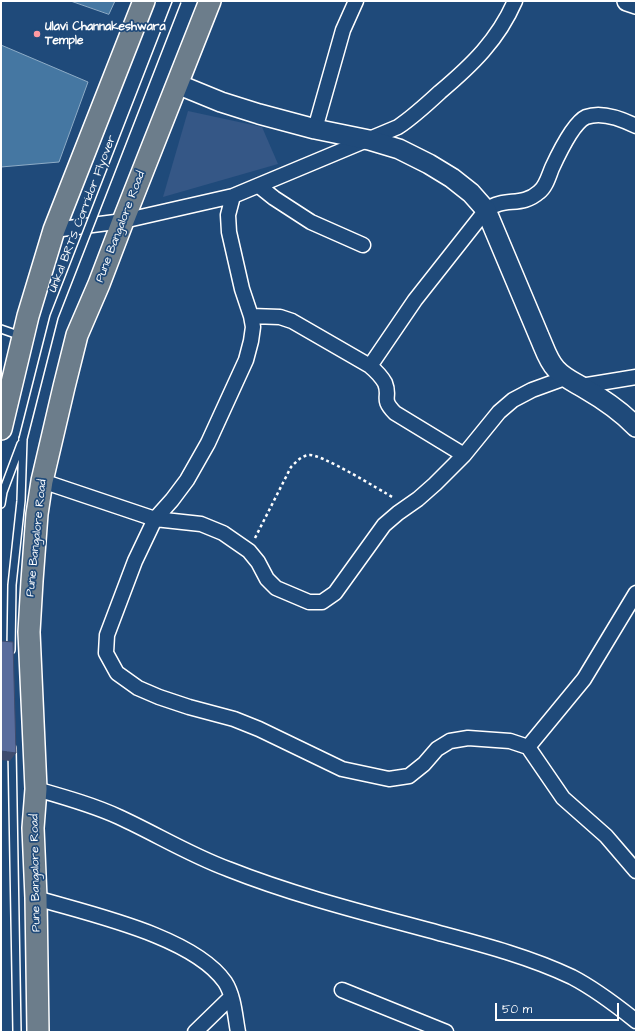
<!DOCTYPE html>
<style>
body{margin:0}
#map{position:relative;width:637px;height:1033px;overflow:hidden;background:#1f4a7a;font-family:"Architects Daughter",sans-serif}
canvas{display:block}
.frame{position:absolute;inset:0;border:2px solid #fff;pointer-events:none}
.scale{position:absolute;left:495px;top:1003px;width:124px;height:18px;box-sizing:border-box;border:2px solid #fff;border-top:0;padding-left:5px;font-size:12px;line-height:14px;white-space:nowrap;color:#fff;-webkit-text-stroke:3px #1f4a7a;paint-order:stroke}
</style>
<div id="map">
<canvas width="637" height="1033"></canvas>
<div class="frame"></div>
<div class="scale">50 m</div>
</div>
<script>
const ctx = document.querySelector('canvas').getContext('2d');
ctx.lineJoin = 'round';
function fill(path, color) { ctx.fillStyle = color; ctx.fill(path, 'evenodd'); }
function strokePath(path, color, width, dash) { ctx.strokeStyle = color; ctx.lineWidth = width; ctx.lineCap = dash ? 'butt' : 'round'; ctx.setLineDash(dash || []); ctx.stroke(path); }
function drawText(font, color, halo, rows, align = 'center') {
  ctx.font = font + ' "Architects Daughter",sans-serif'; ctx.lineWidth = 3.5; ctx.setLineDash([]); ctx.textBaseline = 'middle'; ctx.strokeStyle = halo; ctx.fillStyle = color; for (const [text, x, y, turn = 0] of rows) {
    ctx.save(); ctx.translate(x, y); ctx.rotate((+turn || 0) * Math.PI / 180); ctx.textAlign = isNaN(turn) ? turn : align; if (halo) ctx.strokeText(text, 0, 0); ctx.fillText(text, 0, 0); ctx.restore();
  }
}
fill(new Path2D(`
 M 188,111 L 262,127 L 278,164 L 163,197 Z`), '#355786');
const water = new Path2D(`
 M 71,1 L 115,1 L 109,14 Z
 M 1,45 L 88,82 L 59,162 L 1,167 Z`);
fill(water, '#4577a2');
strokePath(water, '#8fadc7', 1);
const lane = new Path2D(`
 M 1,329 L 21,336
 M 1,504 L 3,492 L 21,444
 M 11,650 L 12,585 L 21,501 L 23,439
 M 12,748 L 17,1032`);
const street = new Path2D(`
 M 315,129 L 343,30 L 356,1
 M 259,186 L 274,198 L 311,222 L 363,245
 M 233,196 L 228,215 L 229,232 L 242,289 L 251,316 L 253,327 L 251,341 L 246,360 L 208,443 L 187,480 L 172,500 L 155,519 L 135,561 L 107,635 L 106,653 L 117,673 L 138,688 L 159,697 L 189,707 L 234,719 L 259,729 L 342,769 L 389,779 L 409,776 L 424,764 L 437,749 L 450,741 L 468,738 L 510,741 L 528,747 L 563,798 L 606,836 L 636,871
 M 54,230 L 123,221 L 233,196 L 398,127 C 413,117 426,105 440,92 C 472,65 498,40 515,1
 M 251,316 L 280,317 L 292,321 L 370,366 C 376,371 381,376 385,383 C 391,398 380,398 395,413 L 464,455
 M 370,366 L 415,300 L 486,210 C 505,196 521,208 539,192 C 546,187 549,175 552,168 C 558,155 573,123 586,117 C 602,111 622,119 636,126
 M 581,386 L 636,377
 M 42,481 L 155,519 L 201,524 L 223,533 L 249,551 L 258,562 L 267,579 L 276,588 L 309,602 L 322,602 L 335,593 L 384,525 L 398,513 L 418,499 L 435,484 L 464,455 L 499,412 L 513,400 L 532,390 L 565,378
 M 528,747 L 584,679 L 636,593
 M 36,789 C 64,797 93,805 119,817 C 156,834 190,855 228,869 C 296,896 369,914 439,933 C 484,945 530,957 572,977 C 595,989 616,1005 636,1021
 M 36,898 C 89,914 193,936 225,982 C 234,996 235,1016 238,1032
 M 342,990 L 446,1032
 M 195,1032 L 231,997`);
const secondary = new Path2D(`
 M 627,1 L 636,4
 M 177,84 L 221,102 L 259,114 L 315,129 L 369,140 L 399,149 L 429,164 L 452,178 L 471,193 L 486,210 L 539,336 C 544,347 548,361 556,369 C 564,378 574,382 584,388 C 603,399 621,411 636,427`);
const primary = new Path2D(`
 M 1,429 L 28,316 L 54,230 L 144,1
 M 38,1032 L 36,898 L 33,828 L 36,789 L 29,632 L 32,581 L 37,514 L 42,481 L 64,387 L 77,335 L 99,284 L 123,221 L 210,1`);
strokePath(lane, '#fff', 10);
strokePath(street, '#fff', 17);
strokePath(secondary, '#fff', 22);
strokePath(primary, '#fff', 24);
strokePath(new Path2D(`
 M 255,538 L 291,467 C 296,462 301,456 309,455 C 320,453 380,490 394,498`), '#fff', 2.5, [3, 3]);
strokePath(lane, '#1f4a7a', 7);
strokePath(street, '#1f4a7a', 14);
strokePath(secondary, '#1f4a7a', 19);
strokePath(primary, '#6c7d8b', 21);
const laneBridge = new Path2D(`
 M 23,439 L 54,317 L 177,1`);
strokePath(laneBridge, '#fff', 10, []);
strokePath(laneBridge, '#1f4a7a', 7);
fill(new Path2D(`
 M 1,751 L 16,753 L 10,761 L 1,760 Z`), '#3f4c6e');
const building = new Path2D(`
 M 1,641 L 13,642 L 16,753 L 1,751 Z`);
fill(building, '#5a6d9d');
strokePath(building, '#3f4c6e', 1);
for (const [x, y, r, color] of [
 [37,34,4,"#ff9aa2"]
]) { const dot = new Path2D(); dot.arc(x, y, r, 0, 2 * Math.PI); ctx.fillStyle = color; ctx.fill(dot); strokePath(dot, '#1f4a7a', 1.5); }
drawText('bold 12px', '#fff', '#1f4a7a', [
 ["Ulavi Channakeshwara",45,27],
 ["Temple",45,41]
], 'left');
drawText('12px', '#fff', '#1f4a7a', [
 ["Unkal BRTS Corridor Flyover",83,214,-69],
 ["Pune Bangalore Road",121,227,-69],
 ["Pune Bangalore Road",37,538,-84],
 ["Pune Bangalore Road",36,873,-91]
]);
</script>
